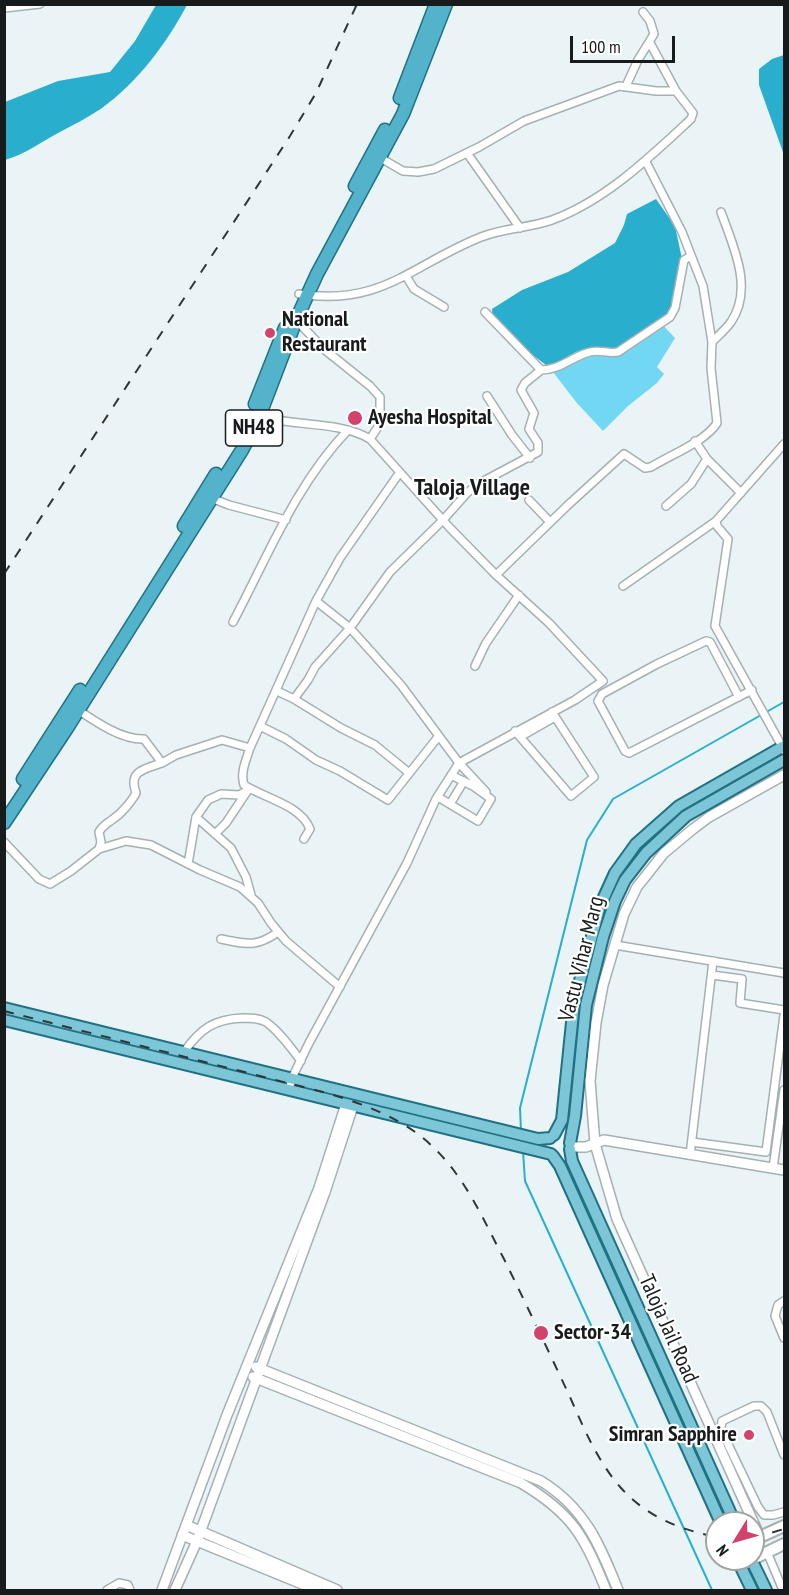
<!DOCTYPE html>
<style>
body{margin:0}
#map{position:relative;width:789px;height:1595px;overflow:hidden;background:#eaf4f7;font-family:"PT Sans Narrow",sans-serif}
canvas{display:block}
.frame{position:absolute;inset:0;border:6px solid #171b1c;pointer-events:none}
.north{position:absolute;left:705px;top:1511px;width:60px;height:60px;box-sizing:border-box;background:#fff;border:2px solid #a2a4a4;border-radius:50%;rotate:233deg;font-size:16px;font-weight:700;line-height:24px;text-align:center;color:#171b1c}
.north::after{content:'';display:block;margin:auto;width:21px;height:27px;background:#d1436b;clip-path:polygon(50% 0,100% 100%,50% 72%,0 100%)}
.scale{position:absolute;left:570px;top:36px;width:105px;height:27px;box-sizing:border-box;border:3px solid #171b1c;border-top:0;padding-left:8px;font-size:18px;line-height:21px;white-space:nowrap;color:#171b1c;-webkit-text-stroke:4px #fff;paint-order:stroke}
</style>
<div id="map">
<canvas width="789" height="1595"></canvas>
<div class="frame"></div>
<div class="north">N</div>
<div class="scale">100 m</div>
</div>
<script>
const ctx = document.querySelector('canvas').getContext('2d');
ctx.lineJoin = 'round';
function fill(path, color) { ctx.fillStyle = color; ctx.fill(path, 'evenodd'); }
function strokePath(path, color, width, dash) { ctx.strokeStyle = color; ctx.lineWidth = width; ctx.lineCap = dash ? 'butt' : 'round'; ctx.setLineDash(dash || []); ctx.stroke(path); }
function drawText(font, color, halo, rows, align = 'center') {
  ctx.font = font + ' "PT Sans Narrow",sans-serif'; ctx.lineWidth = 4.5; ctx.setLineDash([]); ctx.textBaseline = 'middle'; ctx.strokeStyle = halo; ctx.fillStyle = color; for (const [text, x, y, turn = 0] of rows) {
    ctx.save(); ctx.translate(x, y); ctx.rotate((+turn || 0) * Math.PI / 180); ctx.textAlign = isNaN(turn) ? turn : align; if (halo) ctx.strokeText(text, 0, 0); ctx.fillText(text, 0, 0); ctx.restore();
  }
}
fill(new Path2D(`
 M 659,321 L 675,338 L 657,367 L 664,374 L 657,383 L 628,406 L 603,431 L 576,402 L 550,368 C 580,348 582,345 618,350 Z`), '#71d7f2');
fill(new Path2D(`
 M 156,5 L 187,5 C 166,44 139,81 102,108 C 89,117 73,125 58,133 C 40,143 25,154 5,160 L 5,102 L 58,81 L 110,72 L 135,41 Z
 M 784,55 L 784,155 L 759,85 L 759,69 L 772,59 Z
 M 656,199 L 675,226 L 682,259 L 673,308 L 659,321 L 618,350 C 582,345 580,348 550,368 L 530,353 L 493,317 L 492,309 L 522,290 L 568,272 L 615,243 L 624,225 L 627,214 Z`), '#29afcd');
strokePath(new Path2D(`
 M 521,1131 L 520,1108 L 587,840 L 613,799 L 784,702
 M 523,1151 L 525,1181 L 712,1590`), '#29afcd', 2);
const minor = new Path2D(`
 M 4,8 L 40,4
 M 650,43 L 676,91
 M 626,86 L 638,60 L 654,34 L 650,21 L 643,12
 M 467,153 L 520,228
 M 406,276 L 414,289 L 444,307
 M 299,294 C 381,307 413,264 481,237 C 504,228 529,228 552,220 C 606,200 650,157 691,119 L 693,113 L 676,91 L 656,91 L 619,86 L 524,121 L 479,147 L 434,169 L 418,172 L 403,171 L 377,156
 M 485,312 L 541,370 C 560,370 573,356 590,352 C 599,349 608,354 618,352 L 670,317 L 675,308 L 684,260 L 691,256
 M 296,320 L 325,350 L 370,386 L 380,397 L 380,424 L 370,439
 M 712,342 C 718,336 726,329 731,322 C 754,288 733,246 721,212
 M 487,396 L 512,435 L 530,458
 M 251,414 C 287,427 339,420 370,439 L 450,528 L 496,575 L 549,623 L 603,681 L 575,700 L 459,763 L 436,799 L 407,863 L 309,1043 L 292,1078 L 289,1090
 M 695,441 L 707,459 L 741,493
 M 784,444 L 716,521 L 717,526 L 728,539 L 715,626 L 784,750
 M 211,498 L 229,505 L 286,520
 M 529,500 L 550,522
 M 666,506 L 691,484 L 707,459
 M 496,575 L 568,505 L 624,454 L 645,468 L 651,467 C 670,455 705,442 717,423 L 711,368 L 712,342 L 703,286 L 682,232 L 646,162
 M 623,586 L 716,521
 M 233,622 C 268,556 296,484 348,430
 M 475,666 L 486,643 L 519,595
 M 277,691 L 294,699 L 341,728 L 375,745 L 408,772
 M 739,697 L 710,642 L 706,641 L 657,664 L 602,694 L 598,701 L 625,751 L 629,753 L 631,752 L 752,690
 M 294,699 L 308,680 L 315,667 L 350,628 L 316,601
 M 78,710 C 96,722 122,740 144,739 L 162,763 L 176,755 L 222,740 L 250,748
 M 260,726 L 286,739 L 316,760 L 340,771 L 388,800 L 438,737
 M 515,731 L 571,796 L 594,777 L 552,712
 M 520,737 L 555,717
 M 486,792 L 459,763 L 401,685 L 350,628 L 390,572 L 443,520 L 467,493 L 478,484 L 538,452 L 538,443 L 529,429 L 534,413 L 521,390 L 525,383 L 541,370
 M 438,797 L 478,821 L 491,799 L 473,786 L 451,775
 M 450,804 L 464,781
 M 196,817 L 231,848 L 246,877 L 251,895
 M 215,834 L 226,823 L 246,793
 M 304,839 L 310,829 C 301,805 264,798 244,785 C 240,773 246,760 250,748 L 316,601 L 340,558 L 400,472
 M 4,842 L 39,879 L 50,884 L 71,871 L 99,849 L 126,841 L 151,845 L 200,870 L 240,887 L 258,903 L 271,923 L 286,941 L 340,987
 M 99,849 L 101,842 L 99,832 C 103,825 107,824 113,819 C 121,814 132,801 136,793 C 128,771 144,769 162,763
 M 188,864 L 196,817 L 208,800 L 221,794 L 239,795 L 251,789
 M 221,939 C 246,944 256,948 278,932
 M 615,945 L 784,973
 M 712,975 L 742,979 L 740,1003 L 784,1010
 M 184,1052 C 200,1029 214,1019 243,1018 C 251,1018 259,1018 266,1022 C 280,1032 291,1048 301,1061
 M 692,1142 L 766,1152 L 784,1015
 M 690,1155 L 713,961
 M 773,1168 L 784,1090
 M 784,1301 L 778,1305 L 775,1316 L 784,1338
 M 784,1455 L 767,1412 L 761,1406 L 754,1406 L 722,1421 L 721,1428 L 725,1438 L 758,1507 L 764,1515 L 773,1515 L 784,1512
 M 767,1552 L 783,1590
 M 107,1590 L 119,1583 L 128,1585 L 130,1590`);
const tertiary = new Path2D(`
 M 571,1147 L 586,1147 L 604,1140 L 784,1170
 M 256,1367 L 541,1481 C 585,1508 600,1545 618,1590
 M 253,1377 L 521,1483 C 573,1514 584,1536 606,1590
 M 186,1525 L 337,1590
 M 182,1535 L 317,1590
 M 760,1537 L 617,1219 L 595,1144 L 590,1081 L 596,1023 L 603,985 L 624,914 L 637,887 L 664,853 L 693,829 L 709,817 L 784,775
 M 162,1590 L 227,1415 L 319,1188 L 346,1104
 M 175,1590 L 197,1541 L 325,1192 L 353,1106`);
const secondary = new Path2D(`
 M 753,1540 L 784,1526
 M 753,1559 L 784,1544`);
const primary = new Path2D(`
 M 4,1008 L 538,1139 L 550,1138
 M 4,1020 L 551,1154
 M 554,1135 L 562,1120 L 574,1003 L 600,906 L 615,873 L 636,844 L 679,806 L 784,746
 M 570,1143 L 575,1116 L 586,1005 L 603,937 L 615,901 L 625,880 L 646,853 L 686,816 L 784,760
 M 570,1149 L 572,1161 L 735,1523
 M 553,1156 L 560,1166 L 721,1523
 M 737,1559 L 752,1590
 M 751,1559 L 766,1590`);
const trunk = new Path2D(`
 M 400,98 L 436,4
 M 355,186 L 385,130
 M 255,404 L 285,328
 M 184,526 L 216,474
 M 23,779 L 80,690
 M 4,823 L 67,728 L 242,450 L 257,422 L 296,320 L 317,274 L 403,114 L 446,4`);
strokePath(minor, '#a6b0b3', 10);
strokePath(tertiary, '#a6b0b3', 12);
strokePath(secondary, '#a6b0b3', 14);
strokePath(primary, '#217184', 14);
strokePath(trunk, '#217184', 15);
strokePath(minor, '#fff', 7);
strokePath(tertiary, '#fff', 9);
strokePath(secondary, '#fff', 10);
strokePath(primary, '#7dc6d7', 10);
strokePath(trunk, '#52b3ca', 12);
strokePath(new Path2D(`
 M 4,574 L 290,136 L 316,93 L 357,4
 M 4,1011 L 327,1093 C 364,1104 404,1119 432,1146 C 466,1178 484,1221 505,1261 C 527,1306 549,1352 570,1397 C 584,1429 598,1462 621,1488 C 647,1517 681,1530 717,1537
 M 753,1538 L 784,1529`), '#303536', 2, [10, 10]);
for (const [x, y, r, color] of [
 [270,333,6,"#d1436b"],
 [355,418,8,"#d1436b"],
 [541,1333,8,"#d1436b"],
 [749,1435,6,"#d1436b"]
]) { const dot = new Path2D(); dot.arc(x, y, r, 0, 2 * Math.PI); ctx.fillStyle = color; ctx.fill(dot); strokePath(dot, '#fff', 2); }
for (const [x, y, w] of [
 [254,428,57]
]) { const box = new Path2D(); box.roundRect(x - w / 2, y - 18, w, 36, 4.5); ctx.fillStyle = '#fff'; ctx.fill(box); strokePath(box, '#171b1c', 1.5); }
drawText('bold 21px', '#171b1c', null, [
 ["NH48",254,428]
]);
drawText('bold 22px', '#171b1c', '#fff', [
 ["National",282,320],
 ["Restaurant",282,345],
 ["Ayesha Hospital",368,418],
 ["Sector-34",554,1333],
 ["Simran Sapphire",737,1435,"right"]
], 'left');
drawText('22px', '#171b1c', '#fff', [
 ["Vastu Vihar Marg",582,959,-76],
 ["Taloja Jail Road",668,1329,66]
]);
drawText('bold 24px', '#171b1c', '#fff', [
 ["Taloja Village",472,488]
]);
</script>
